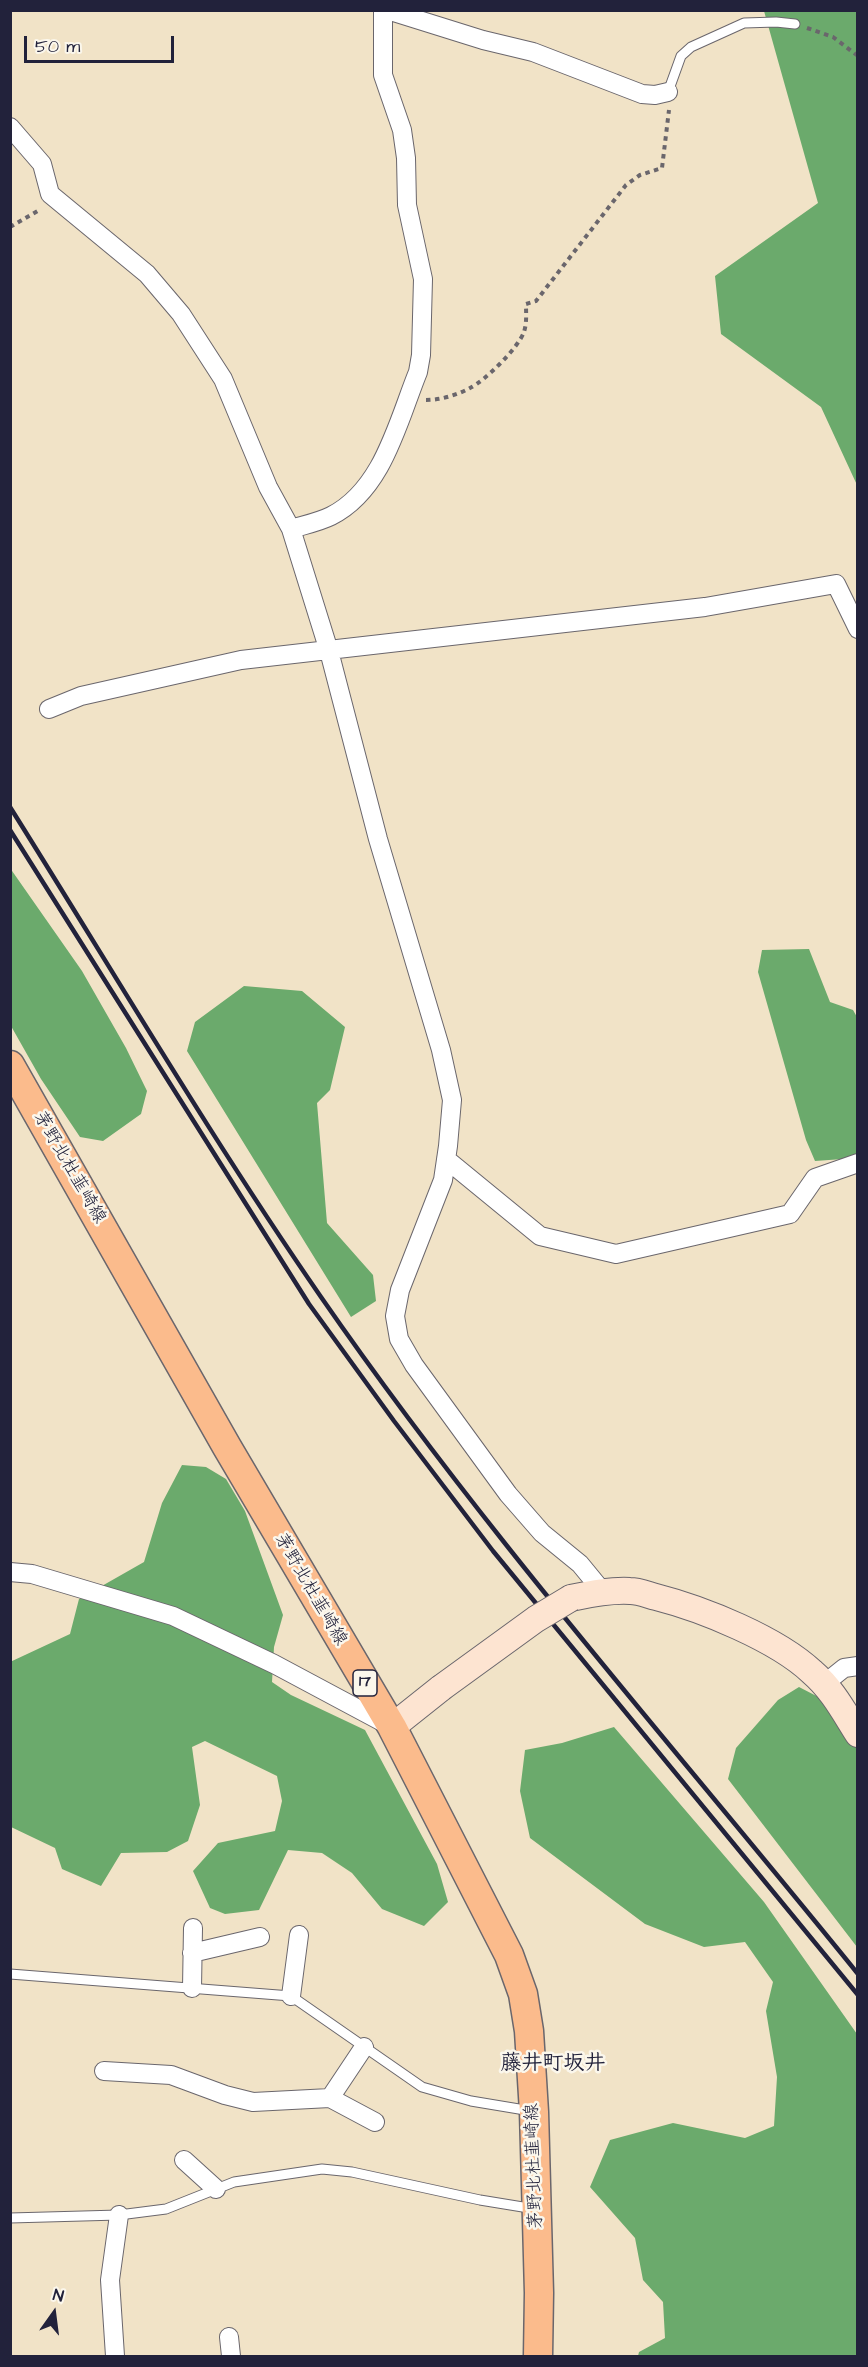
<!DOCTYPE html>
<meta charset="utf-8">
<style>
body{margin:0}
#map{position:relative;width:868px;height:2367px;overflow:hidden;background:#f1e3c7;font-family:"Architects Daughter",sans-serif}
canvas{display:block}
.frame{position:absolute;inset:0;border:12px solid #22223b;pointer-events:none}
.north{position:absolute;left:24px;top:2283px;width:60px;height:60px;-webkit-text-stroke:4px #fbf7ec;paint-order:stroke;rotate:14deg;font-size:16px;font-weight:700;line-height:24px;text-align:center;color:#22223b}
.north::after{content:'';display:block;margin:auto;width:21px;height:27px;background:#22223b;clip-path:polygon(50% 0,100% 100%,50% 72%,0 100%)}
.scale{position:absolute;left:24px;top:36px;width:150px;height:27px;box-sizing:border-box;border:3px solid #22223b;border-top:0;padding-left:8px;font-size:18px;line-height:21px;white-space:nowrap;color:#22223b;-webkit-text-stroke:4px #fbf7ec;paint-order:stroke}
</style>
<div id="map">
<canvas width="868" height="2367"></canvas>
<div class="frame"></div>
<div class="north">N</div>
<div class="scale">50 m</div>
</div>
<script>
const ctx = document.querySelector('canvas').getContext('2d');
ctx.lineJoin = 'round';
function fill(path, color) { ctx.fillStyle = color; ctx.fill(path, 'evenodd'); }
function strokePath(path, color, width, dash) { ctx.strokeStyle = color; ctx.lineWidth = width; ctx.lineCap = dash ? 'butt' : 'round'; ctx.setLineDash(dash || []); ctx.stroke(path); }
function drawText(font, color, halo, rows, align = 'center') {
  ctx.font = font + ' "Architects Daughter","Klee One",sans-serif'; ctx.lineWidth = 5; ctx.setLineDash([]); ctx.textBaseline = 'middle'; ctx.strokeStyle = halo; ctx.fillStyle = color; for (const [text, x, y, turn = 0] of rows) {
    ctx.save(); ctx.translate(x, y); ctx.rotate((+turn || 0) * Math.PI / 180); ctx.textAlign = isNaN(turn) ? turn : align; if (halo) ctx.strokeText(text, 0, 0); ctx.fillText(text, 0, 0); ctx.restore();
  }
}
fill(new Path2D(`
 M 764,11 L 857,11 L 857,485 L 821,407 L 721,334 L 715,276 L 818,203 Z
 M 10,868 L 82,971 L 126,1048 L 147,1091 L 141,1114 L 103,1141 L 80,1137 L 41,1079 L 11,1026 Z
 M 809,949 L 830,1002 L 853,1010 L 857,1017 L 857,1158 L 815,1161 L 806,1140 L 758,972 L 762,950 Z
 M 244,986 L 302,991 L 345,1027 L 330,1090 L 317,1103 L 327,1223 L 373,1275 L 376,1301 L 351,1317 L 187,1051 L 195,1022 Z
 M 182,1465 L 206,1467 L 226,1479 L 245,1511 L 283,1615 L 274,1647 L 272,1682 L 291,1695 L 365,1730 L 437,1864 L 448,1902 L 424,1926 L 382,1909 L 352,1873 L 322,1853 L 288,1850 L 259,1910 L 225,1914 L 210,1908 L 193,1871 L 218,1843 L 275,1831 L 282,1801 L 277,1776 L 205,1741 L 192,1747 L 200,1805 L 188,1841 L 167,1852 L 121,1853 L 101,1886 L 62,1869 L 55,1848 L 11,1827 L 10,1662 L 70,1634 L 79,1599 L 144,1562 L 162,1503 Z
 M 799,1687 L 857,1717 L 857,1947 L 728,1779 L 736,1748 L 778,1700 Z
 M 614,1727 L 764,1902 L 857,2034 L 857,2356 L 638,2356 L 639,2352 L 665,2338 L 663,2302 L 643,2280 L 635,2238 L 590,2187 L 610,2140 L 673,2123 L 745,2138 L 774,2126 L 777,2077 L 766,2011 L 773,1982 L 745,1942 L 704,1947 L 645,1924 L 530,1838 L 520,1791 L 525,1750 L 562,1743 Z`), '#6baa6c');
const lane = new Path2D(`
 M 668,92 L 681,56 L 691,47 L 744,23 L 776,22 L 795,24
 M 10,1974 L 291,1996 L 422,2087 L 471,2101 L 531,2111
 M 10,2218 L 119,2215 L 166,2209 L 234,2182 L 322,2169 L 352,2172 L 480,2200 L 535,2209`);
const street = new Path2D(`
 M 387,10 L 483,40 L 533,52 L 642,94 L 655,95 L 668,92
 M 10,127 L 42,164 L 50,194 L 147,274 L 181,314 L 223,379 L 268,487 L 291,529 L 329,651 L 378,839 L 441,1050 L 452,1100 L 448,1146 L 443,1180 L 400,1290 L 395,1316 L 399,1339 L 414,1365 L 508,1494 L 542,1533 L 580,1564 L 603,1592
 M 291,529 C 304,525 319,522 331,516 C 383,490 398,421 418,372 L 421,355 L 423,279 L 407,205 L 406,158 L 402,130 L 383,75 L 383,10
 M 49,709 L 81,696 L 241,660 L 705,607 L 836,584 L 858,629
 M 446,1159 L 540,1236 L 616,1254 L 790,1214 L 815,1178 L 858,1163
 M 10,1572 L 32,1574 L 173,1616 L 274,1664 L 390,1726
 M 824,1684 L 844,1668 L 858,1666
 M 192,1953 L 260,1937
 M 192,1988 L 193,1928
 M 291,1996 L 299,1935
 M 104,2071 L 171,2075 L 225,2095 L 253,2102 L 330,2098 L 375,2122
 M 330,2098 L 364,2047
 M 184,2160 L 216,2189
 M 229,2337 L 231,2356
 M 115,2356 L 110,2280 L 119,2215`);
const secondary = new Path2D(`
 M 571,1598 C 591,1594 610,1590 630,1591 C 639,1591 648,1595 656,1597 C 703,1609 777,1639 812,1672 C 832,1689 844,1712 858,1734
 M 392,1727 L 441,1688`);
const primary = new Path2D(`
 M 10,1065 L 227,1447 L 392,1727 L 509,1955 L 523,1994 L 529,2031 L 534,2112 L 539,2293 L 538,2356`);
strokePath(lane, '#6a666c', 11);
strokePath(street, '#6a666c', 20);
strokePath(secondary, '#6a666c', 28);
strokePath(primary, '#6a666c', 31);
strokePath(new Path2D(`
 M 807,28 L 833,37 L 858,56
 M 10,227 L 41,209
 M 426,400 C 441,400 457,395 470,388 C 486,380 518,348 524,332 C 527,322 526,314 526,304 L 536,301 L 626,185 L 640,175 L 662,168 L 669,110`), '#6a666c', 4, [4.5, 4.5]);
strokePath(lane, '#fff', 9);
strokePath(street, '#fff', 18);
strokePath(secondary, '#fde4d1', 26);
strokePath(primary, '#fbbb8c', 28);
strokePath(new Path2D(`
 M 10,807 C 113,971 211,1138 321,1297 C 485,1534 677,1750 858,1974
 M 10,830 L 309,1304 L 394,1421 L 493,1551 L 858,1995`), '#22223b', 4.5);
const secondaryBridge = new Path2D(`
 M 441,1688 L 536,1619 L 571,1598`);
strokePath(secondaryBridge, '#6a666c', 28, []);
strokePath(secondaryBridge, '#fde4d1', 26);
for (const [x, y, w] of [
 [365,1683,24]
]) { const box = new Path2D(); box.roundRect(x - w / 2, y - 13, w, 26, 4.5); ctx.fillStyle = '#fbf7ec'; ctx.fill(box); strokePath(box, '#22223b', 1.5); }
drawText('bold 16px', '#22223b', null, [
 ["17",365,1683]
]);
drawText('18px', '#22223b', '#fbf7ec', [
 ["茅野北杜韮崎線",69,1168,60],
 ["茅野北杜韮崎線",310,1590,60],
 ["茅野北杜韮崎線",535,2166,-92]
]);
drawText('bold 21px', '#22223b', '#fbf7ec', [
 ["藤井町坂井",553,2065]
]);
</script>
